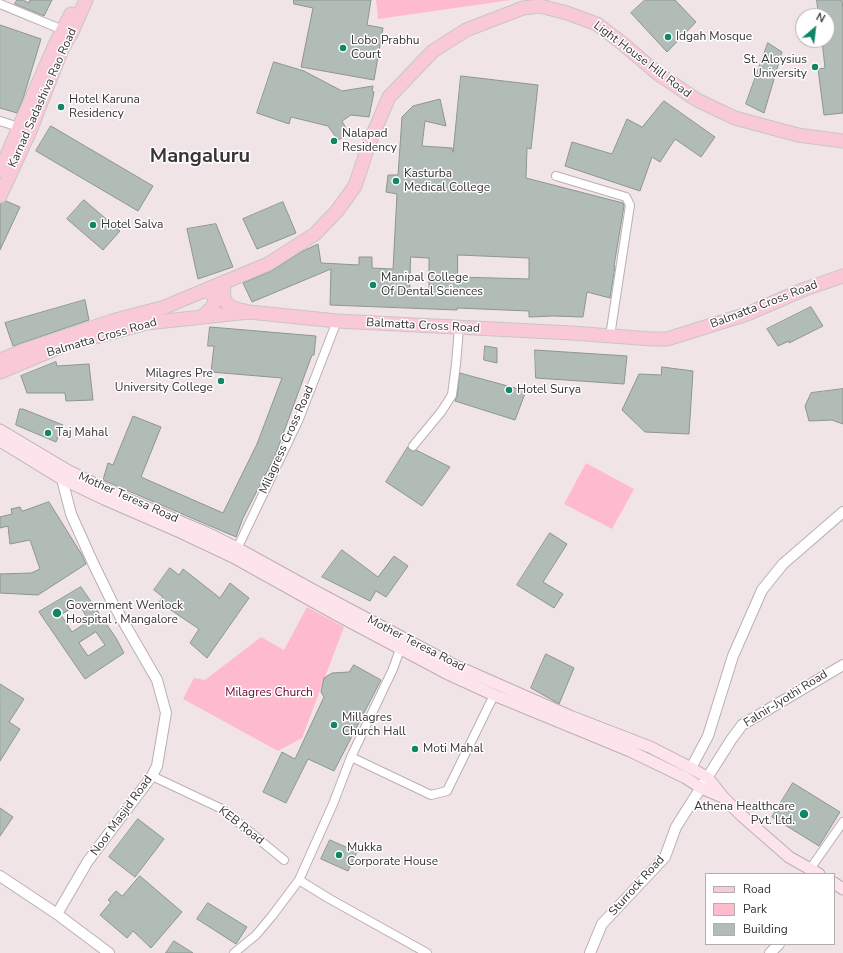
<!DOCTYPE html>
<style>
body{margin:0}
#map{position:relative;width:843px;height:953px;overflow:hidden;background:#f1e4e7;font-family:"Nunito Sans",sans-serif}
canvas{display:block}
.legend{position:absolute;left:705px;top:873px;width:130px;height:72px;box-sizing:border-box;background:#fff;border:1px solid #b0aeae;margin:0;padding:5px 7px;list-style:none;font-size:12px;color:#393435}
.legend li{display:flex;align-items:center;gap:8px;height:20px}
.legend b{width:20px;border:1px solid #b0aeae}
.north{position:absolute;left:795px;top:8px;width:40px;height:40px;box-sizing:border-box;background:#fff;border:1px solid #b0aeae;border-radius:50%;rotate:28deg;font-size:11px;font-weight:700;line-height:16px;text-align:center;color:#393435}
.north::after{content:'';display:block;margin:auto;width:14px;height:18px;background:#118666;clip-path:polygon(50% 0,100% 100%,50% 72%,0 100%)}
</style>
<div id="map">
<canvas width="843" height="953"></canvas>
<ul class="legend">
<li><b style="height:5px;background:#fac9d8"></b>Road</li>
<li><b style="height:11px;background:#febbce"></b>Park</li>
<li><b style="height:11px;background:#b1bcb7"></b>Building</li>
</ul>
<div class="north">N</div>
</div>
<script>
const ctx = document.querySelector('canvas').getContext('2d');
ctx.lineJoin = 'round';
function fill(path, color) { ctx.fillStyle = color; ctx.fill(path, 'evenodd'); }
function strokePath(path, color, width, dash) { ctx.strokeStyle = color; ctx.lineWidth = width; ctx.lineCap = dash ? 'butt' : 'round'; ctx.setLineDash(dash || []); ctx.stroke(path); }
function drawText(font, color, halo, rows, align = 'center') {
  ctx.font = font + ' "Nunito Sans",sans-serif'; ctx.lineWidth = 3; ctx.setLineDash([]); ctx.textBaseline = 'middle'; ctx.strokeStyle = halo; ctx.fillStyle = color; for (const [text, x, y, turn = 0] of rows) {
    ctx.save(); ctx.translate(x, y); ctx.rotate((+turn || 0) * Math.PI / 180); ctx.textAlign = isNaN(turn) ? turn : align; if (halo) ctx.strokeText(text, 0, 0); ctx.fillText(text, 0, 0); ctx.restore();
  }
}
fill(new Path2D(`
 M 376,0 L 511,0 L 378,19 Z
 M 586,463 L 634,489 L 612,529 L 564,504 Z
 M 307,607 L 344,627 L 302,738 L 278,751 L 183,699 L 194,678 L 205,680 L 261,637 L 284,650 Z`), '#febbce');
const building = new Path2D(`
 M 17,0 L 23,0 L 29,3 L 30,0 L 52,0 L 44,16 L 15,4 Z
 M 294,0 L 371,0 L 367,25 L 383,28 L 374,80 L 301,67 L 313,8 L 294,4 Z
 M 645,0 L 675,0 L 696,22 L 667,52 L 631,13 Z
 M 817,0 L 842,0 L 843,9 L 843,113 L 824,115 L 818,69 L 825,68 L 822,40 L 827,40 L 827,16 L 819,16 Z
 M 0,25 L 41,39 L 23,99 L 17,113 L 0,108 Z
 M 768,43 L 782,52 L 764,113 L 746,104 Z
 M 274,62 L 304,71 L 342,91 L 373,86 L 372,91 L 374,92 L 369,117 L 351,115 L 342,121 L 349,134 L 338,140 L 328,126 L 291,117 L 289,124 L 257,113 Z
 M 461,76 L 538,85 L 531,149 L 527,148 L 526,178 L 623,203 L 624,206 L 614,266 L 615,266 L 610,298 L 587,292 L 583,317 L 553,316 L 529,317 L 529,311 L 457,308 L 457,310 L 330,305 L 331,269 L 252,302 L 243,283 L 271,271 L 301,252 L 318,244 L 321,263 L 359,265 L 359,257 L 372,257 L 372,268 L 393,269 L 397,194 L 386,192 L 388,175 L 398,175 L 402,117 L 413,106 L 440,99 L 446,126 L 425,121 L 422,146 L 452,148 L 453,152 ZM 458,255 L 529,258 L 529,279 L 458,277 ZM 411,257 L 429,258 L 429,291 L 410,290 Z
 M 664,101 L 715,137 L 701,157 L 675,139 L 660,162 L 652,157 L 640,191 L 565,166 L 572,142 L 612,154 L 627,119 L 642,127 Z
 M 51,126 L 153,186 L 138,211 L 36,151 Z
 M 84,200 L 120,231 L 103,250 L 67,219 Z
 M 6,201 L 20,207 L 0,250 L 0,204 Z
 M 283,202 L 296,233 L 257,249 L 243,219 Z
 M 216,224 L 233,267 L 198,279 L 187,229 Z
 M 85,300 L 89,320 L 13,346 L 5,323 Z
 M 811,307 L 823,326 L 789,343 L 789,341 L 778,346 L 767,329 Z
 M 210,327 L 316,336 L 314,355 L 312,355 L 275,456 L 243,518 L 236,537 L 103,480 L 108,463 L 113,465 L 133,416 L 161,427 L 141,477 L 223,513 L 257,444 L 282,378 L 211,372 L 214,346 L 208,346 Z
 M 485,346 L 497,348 L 497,363 L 484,360 Z
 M 535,350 L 627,356 L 624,384 L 536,378 Z
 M 56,362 L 57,366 L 89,364 L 93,400 L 66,401 L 65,393 L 27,393 L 21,376 Z
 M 662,367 L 693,371 L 689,434 L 645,432 L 622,410 L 639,374 L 661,375 Z
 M 460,373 L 526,391 L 515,420 L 455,401 L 457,396 Z
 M 843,389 L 843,424 L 832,420 L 809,421 L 805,406 L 811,393 Z
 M 20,409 L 23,409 L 63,425 L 56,442 L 16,425 Z
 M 408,447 L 410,450 L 412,451 L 416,450 L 450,467 L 422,506 L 386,482 Z
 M 49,502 L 82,555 L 86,564 L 38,595 L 0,593 L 0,574 L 31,573 L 40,569 L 30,540 L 10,544 L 8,526 L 0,528 L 0,517 L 12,514 L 11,509 L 20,507 L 22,511 Z
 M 550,533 L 567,544 L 543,582 L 563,594 L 554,608 L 517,585 Z
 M 342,550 L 378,577 L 394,556 L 408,566 L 386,597 L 376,591 L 370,601 L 322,577 Z
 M 170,568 L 179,575 L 183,569 L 220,598 L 230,583 L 249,598 L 207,658 L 190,643 L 199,629 L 159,602 L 163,597 L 154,590 Z
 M 81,587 L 116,638 L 124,653 L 85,679 L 39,612 ZM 79,604 L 89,621 L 72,632 L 61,615 ZM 96,632 L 105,645 L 88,656 L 79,643 Z
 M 546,654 L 574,668 L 559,704 L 531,688 Z
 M 354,665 L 381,680 L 334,771 L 308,759 L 286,803 L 263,792 L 282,752 L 295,759 L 324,697 L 321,692 L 324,678 L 332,673 L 349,672 Z
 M 0,684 L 24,699 L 9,722 L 20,729 L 0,761 Z
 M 793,783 L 840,812 L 819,846 L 772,817 Z
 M 0,808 L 13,817 L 0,836 Z
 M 138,819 L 164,839 L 135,877 L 109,857 Z
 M 330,840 L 357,852 L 348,871 L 321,859 Z
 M 140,876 L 182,912 L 151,948 L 133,931 L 127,938 L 100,915 L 111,902 L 108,900 L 116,891 L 122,896 Z
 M 208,903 L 247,927 L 236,944 L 197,919 Z
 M 174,941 L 193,953 L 166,953 Z`);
fill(building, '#b1bcb7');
strokePath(building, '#8b9691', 1);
const minor = new Path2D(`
 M 0,4 L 63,30
 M 0,121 L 22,128
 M 556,176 L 626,197 L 630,205 L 610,336
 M 413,446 L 441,412 L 452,395 L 456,364 L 459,328
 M 235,553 L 299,419 L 337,321
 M 351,757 L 431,795 L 447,791 L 494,695
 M 152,776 L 222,809 L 284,860
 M 810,869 L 843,822
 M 299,880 L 328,898 L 427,953
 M 234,953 L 256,935 L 272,916 L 299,880 L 333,804 L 351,757 L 393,669 L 400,649`);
const tertiary = new Path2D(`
 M 691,768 L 708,736 L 733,656 L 762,590 L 783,564 L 843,512
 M 0,876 L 57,914 L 109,953
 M 57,914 L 88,861 L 152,776 L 157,766 L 166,713 L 157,680 L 112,602 L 93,563 L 71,514 L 62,479 L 65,474
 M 590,953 L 602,924 L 665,857 L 676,827 L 731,740 L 742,725 L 843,665
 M 770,953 L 779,944`);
const secondary = new Path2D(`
 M 0,430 L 67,470 L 113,493 L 207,533 L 237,548 L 315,591 L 454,665 L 572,717 L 650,747 L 691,768 L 708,778 L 723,797 L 741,815 L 789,857 L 819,874
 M 0,441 L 62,479 L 104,499 L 180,532 L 233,557 L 339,616 L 446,673 L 494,695 L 630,751 L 686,778 L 701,788 L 720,796
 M 834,883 L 843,889`);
const primary = new Path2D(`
 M 0,171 L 55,45 L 71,14
 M 0,196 L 30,131 L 62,49 L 71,34 L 86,0
 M 226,281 C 219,300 227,308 245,311
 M 203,291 L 268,264 L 315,234 L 337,211 L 355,186 L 370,141 L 389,97 L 433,51 L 466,30 L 523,8 L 540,6 L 567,13 L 597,24 L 622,43 L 657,73 L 697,100 L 735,118 L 798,135 L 843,141
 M 0,360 L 25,350 L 112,321 L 165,307 L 203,291 C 211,291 218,297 213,306 C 210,310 205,314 201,317
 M 0,372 L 62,346 L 147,323 L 249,312 L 337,321 L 572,333 L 652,339 L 667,339 L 747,314 L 805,289 L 843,276`);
strokePath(minor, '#bbafb2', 10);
strokePath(tertiary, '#bbafb2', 12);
strokePath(secondary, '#bbafb2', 13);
strokePath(primary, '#c8c6c6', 15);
strokePath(minor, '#fff', 8);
strokePath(tertiary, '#fff', 10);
strokePath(secondary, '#fde4ec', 11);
strokePath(primary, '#fac9d8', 13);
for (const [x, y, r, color] of [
 [668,37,4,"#118666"],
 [343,48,4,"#118666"],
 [815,67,4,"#118666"],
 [61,107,4,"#118666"],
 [334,141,4,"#118666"],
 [396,181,4,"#118666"],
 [93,225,4,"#118666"],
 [373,285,4,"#118666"],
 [221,381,4,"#118666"],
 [509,390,4,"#118666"],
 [48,433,4,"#118666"],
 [57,613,5,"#118666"],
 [334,725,4,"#118666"],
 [415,749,4,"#118666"],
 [804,814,5,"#118666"],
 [339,855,4,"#118666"]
]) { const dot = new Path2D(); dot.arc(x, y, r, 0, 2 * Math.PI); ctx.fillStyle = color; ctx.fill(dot); strokePath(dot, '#fff', 1.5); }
drawText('12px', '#393435', '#fff', [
 ["Idgah Mosque",676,37],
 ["Lobo Prabhu",351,41],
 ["Court",351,55],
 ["St. Aloysius",807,60,"right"],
 ["University",807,74,"right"],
 ["Hotel Karuna",69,100],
 ["Residency",69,114],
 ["Nalapad",342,134],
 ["Residency",342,148],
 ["Kasturba",404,174],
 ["Medical College",404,188],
 ["Hotel Salva",101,225],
 ["Manipal College",381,278],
 ["Of Dental Sciences",381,292],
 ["Milagres Pre",213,374,"right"],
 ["University College",213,388,"right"],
 ["Hotel Surya",517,390],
 ["Taj Mahal",56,433],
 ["Government Wenlock",66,606],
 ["Hospital , Mangalore",66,620],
 ["Millagres",342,718],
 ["Church Hall",342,732],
 ["Moti Mahal",423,749],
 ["Athena Healthcare",795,807,"right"],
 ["Pvt. Ltd.",795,821,"right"],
 ["Mukka",347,848],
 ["Corporate House",347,862]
], 'left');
drawText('12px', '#393435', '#fff', [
 ["Light House Hill Road",642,60,37],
 ["Karnad Sadashiva Rao Road",43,98,-66],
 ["Balmatta Cross Road",764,305,-21],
 ["Balmatta Cross Road",423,326,3],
 ["Balmatta Cross Road",102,338,-16],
 ["Milagress Cross Road",287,440,-66],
 ["Mother Teresa Road",128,498,24],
 ["Mother Teresa Road",416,644,27],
 ["Falnir-Jyothi Road",786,699,-32],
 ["Noor Masjid Road",122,816,-54],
 ["KEB Road",241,826,38],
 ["Sturrock Road",637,886,-48]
]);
drawText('12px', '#6d0037', '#fff', [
 ["Milagres Church",269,693]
]);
drawText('bold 20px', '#393435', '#fff', [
 ["Mangaluru",200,157]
]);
</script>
